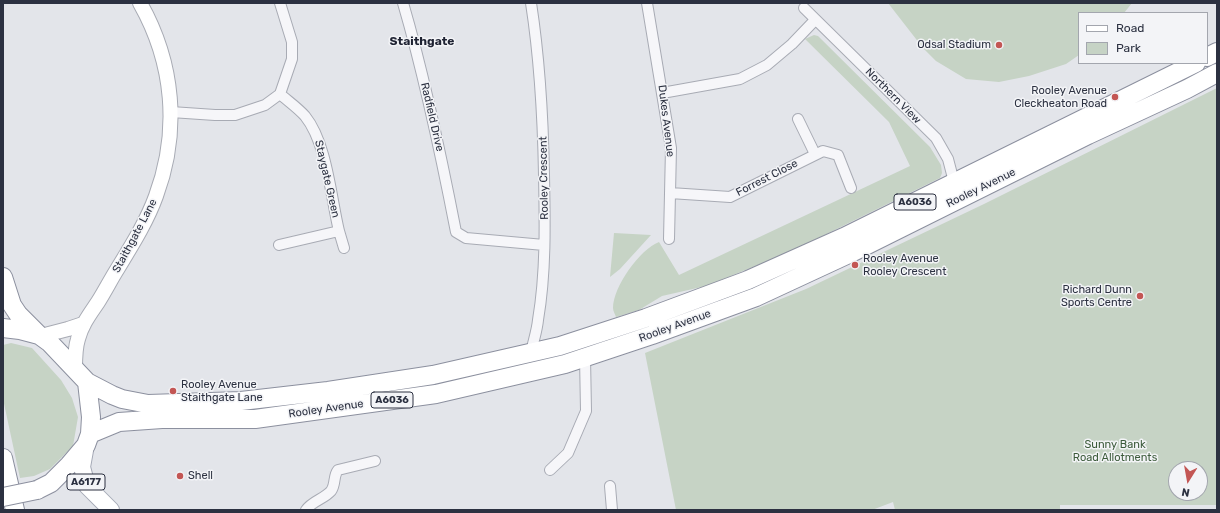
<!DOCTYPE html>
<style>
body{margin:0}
#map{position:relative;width:1220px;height:513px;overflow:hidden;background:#e3e5ea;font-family:Rubik,sans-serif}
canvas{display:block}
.frame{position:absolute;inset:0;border:4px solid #2c3141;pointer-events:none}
.legend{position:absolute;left:1078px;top:12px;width:130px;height:52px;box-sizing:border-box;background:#f3f4f7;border:1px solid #a3a6ae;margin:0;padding:5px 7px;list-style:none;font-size:12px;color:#2c3141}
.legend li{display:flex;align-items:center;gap:8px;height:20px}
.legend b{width:20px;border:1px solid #a3a6ae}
.north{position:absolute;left:1168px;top:461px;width:40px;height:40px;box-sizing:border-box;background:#f3f4f7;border:1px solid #a3a6ae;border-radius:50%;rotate:191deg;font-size:11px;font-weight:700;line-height:16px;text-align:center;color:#2c3141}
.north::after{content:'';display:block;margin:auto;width:14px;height:18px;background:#c35654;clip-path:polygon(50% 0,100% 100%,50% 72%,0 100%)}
</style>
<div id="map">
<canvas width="1220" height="513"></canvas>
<div class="frame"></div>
<ul class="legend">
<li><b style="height:5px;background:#fff"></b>Road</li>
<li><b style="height:11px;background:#c6d3c5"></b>Park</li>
</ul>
<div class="north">N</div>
</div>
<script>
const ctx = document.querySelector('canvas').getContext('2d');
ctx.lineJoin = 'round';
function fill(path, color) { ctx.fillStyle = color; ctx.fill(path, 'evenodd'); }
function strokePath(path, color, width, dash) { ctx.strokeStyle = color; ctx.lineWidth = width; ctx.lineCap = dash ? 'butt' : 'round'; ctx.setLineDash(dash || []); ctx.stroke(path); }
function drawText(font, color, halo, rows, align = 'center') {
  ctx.font = font + ' Rubik,sans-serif'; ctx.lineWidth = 3; ctx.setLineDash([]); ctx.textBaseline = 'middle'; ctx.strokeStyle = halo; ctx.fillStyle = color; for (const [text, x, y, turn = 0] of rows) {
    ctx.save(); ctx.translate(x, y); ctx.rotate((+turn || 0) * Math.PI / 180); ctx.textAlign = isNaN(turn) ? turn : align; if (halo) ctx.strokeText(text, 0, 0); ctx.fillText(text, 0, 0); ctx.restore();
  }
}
fill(new Path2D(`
 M 888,3 L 1132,3 L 1124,13 L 1079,13 L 1079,55 L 1066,64 L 1029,76 L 999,82 L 966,79 L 936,61 L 923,48 Z
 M 814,35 L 818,36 L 930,147 L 941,165 L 942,173 L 940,178 L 790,252 L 706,286 L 662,296 L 639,310 L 616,317 C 615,314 613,311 613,308 C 613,287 640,249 659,242 L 679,275 L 910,166 L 889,122 L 805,39 Z
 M 1217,88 L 1217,505 L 1060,505 L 1060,510 L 895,510 L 893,502 L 872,510 L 676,510 L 645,353 L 806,289 L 984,204 ZM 1176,469 L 1200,469 L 1200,493 L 1176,493 Z
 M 614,233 L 651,235 L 620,269 L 610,277 Z
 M 11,343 L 32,348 L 61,380 L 72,398 L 78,417 L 73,446 L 50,469 L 34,476 L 20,478 L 3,399 L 3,345 Z`), '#c6d3c5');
const street = new Path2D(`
 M 403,3 C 425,78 441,155 456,232 L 466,238 L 544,245
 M 647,3 L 671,148 L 669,239
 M 804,8 L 936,138 L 948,159 L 954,182
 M 662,93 L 740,79 L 767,65 L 792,44 L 815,20
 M 280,94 C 288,101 298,108 305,116 C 327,143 331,198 339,231
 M 171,112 L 215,115 L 235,115 L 265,105 L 280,94 L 292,59 L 292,42 L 280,3
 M 798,119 L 815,154
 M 670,193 L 730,197 L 823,151 L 838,155 L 851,188
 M 279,245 L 339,231 L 344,248
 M 531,353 C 533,342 537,331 538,320 C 546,273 545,223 544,175 C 543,117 540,61 531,3
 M 550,470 L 568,453 L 586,411 L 585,357
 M 610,486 L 612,510
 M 306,510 C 312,501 324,499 331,491 C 336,484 333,476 338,470 L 375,461`);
const secondary = new Path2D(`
 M 41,336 L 68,329 L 83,324
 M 75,369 C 75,359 75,348 78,339 C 82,324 90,314 98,302 C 105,291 111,279 118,268 C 132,245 147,221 156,196 C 180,131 174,63 140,3`);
const primary = new Path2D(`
 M 86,445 L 82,467 L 87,486 L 111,510`);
const highway = new Path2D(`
 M 1207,57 L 1217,52
 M 3,277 L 12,305 L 18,314 L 39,335
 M 3,328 L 20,330 L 39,335 L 50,343 L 87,382 L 112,395 L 122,399 L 148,404 L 241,401 L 328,391 L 433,375 L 560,346 L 646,318 L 748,280 L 844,237 L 1196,63
 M 90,434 L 119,422 L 162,419 L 255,419 L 436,394 L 565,364 L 652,335 L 756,297 L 853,252 L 1088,135 L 1187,89 L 1217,73
 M 3,458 L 15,510
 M 37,490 L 51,483 L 69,465 L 86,445 L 90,434 L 91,417 L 87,382`);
strokePath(street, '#a8abb4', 12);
strokePath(secondary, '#a8abb4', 16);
strokePath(primary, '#a4a8b5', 18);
strokePath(highway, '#8c909f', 20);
strokePath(street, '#f6f6f9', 10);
strokePath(secondary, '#fff', 14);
strokePath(primary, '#fff', 16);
strokePath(highway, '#fff', 18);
const highwayBridge = new Path2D(`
 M 3,497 L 37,490`);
strokePath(highwayBridge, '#8c909f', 20, []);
strokePath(highwayBridge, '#fff', 18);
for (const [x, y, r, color] of [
 [999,45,4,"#c35654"],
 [1115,97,4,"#c35654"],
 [855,265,4,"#c35654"],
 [1140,296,4,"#c35654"],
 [173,391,4,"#c35654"],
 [180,476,4,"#c35654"]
]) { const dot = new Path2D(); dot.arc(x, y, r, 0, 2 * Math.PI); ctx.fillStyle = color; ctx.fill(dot); strokePath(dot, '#f3f4f7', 1.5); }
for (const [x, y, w] of [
 [915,202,42],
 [392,400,42],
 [86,482,38]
]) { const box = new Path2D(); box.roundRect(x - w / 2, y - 8, w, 16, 3); ctx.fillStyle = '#f3f4f7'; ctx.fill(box); strokePath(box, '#2c3141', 1); }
drawText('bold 10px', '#2c3141', null, [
 ["A6036",915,202],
 ["A6036",392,400],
 ["A6177",86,482]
]);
drawText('11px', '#2c3141', '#f3f4f7', [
 ["Odsal Stadium",991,45],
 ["Rooley Avenue",1107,91],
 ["Cleckheaton Road",1107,104],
 ["Rooley Avenue",863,259,"left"],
 ["Rooley Crescent",863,272,"left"],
 ["Richard Dunn",1132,290],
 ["Sports Centre",1132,303],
 ["Rooley Avenue",181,385,"left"],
 ["Staithgate Lane",181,398,"left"],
 ["Shell",188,476,"left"]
], 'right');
drawText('11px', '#2c3141', '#f3f4f7', [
 ["Northern View",893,96,45],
 ["Radfield Drive",432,117,77],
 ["Dukes Avenue",666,121,83],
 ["Rooley Crescent",544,178,-91],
 ["Forrest Close",767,178,-27],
 ["Staygate Green",327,179,77],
 ["Rooley Avenue",981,188,-26],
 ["Staithgate Lane",135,236,-62],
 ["Rooley Avenue",675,326,-20],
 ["Rooley Avenue",326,409,-8]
]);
drawText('11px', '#3c5b3b', '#f3f4f7', [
 ["Sunny Bank",1115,445],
 ["Road Allotments",1115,458]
]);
drawText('bold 12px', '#1e2232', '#f3f4f7', [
 ["Staithgate",422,42]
]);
</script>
